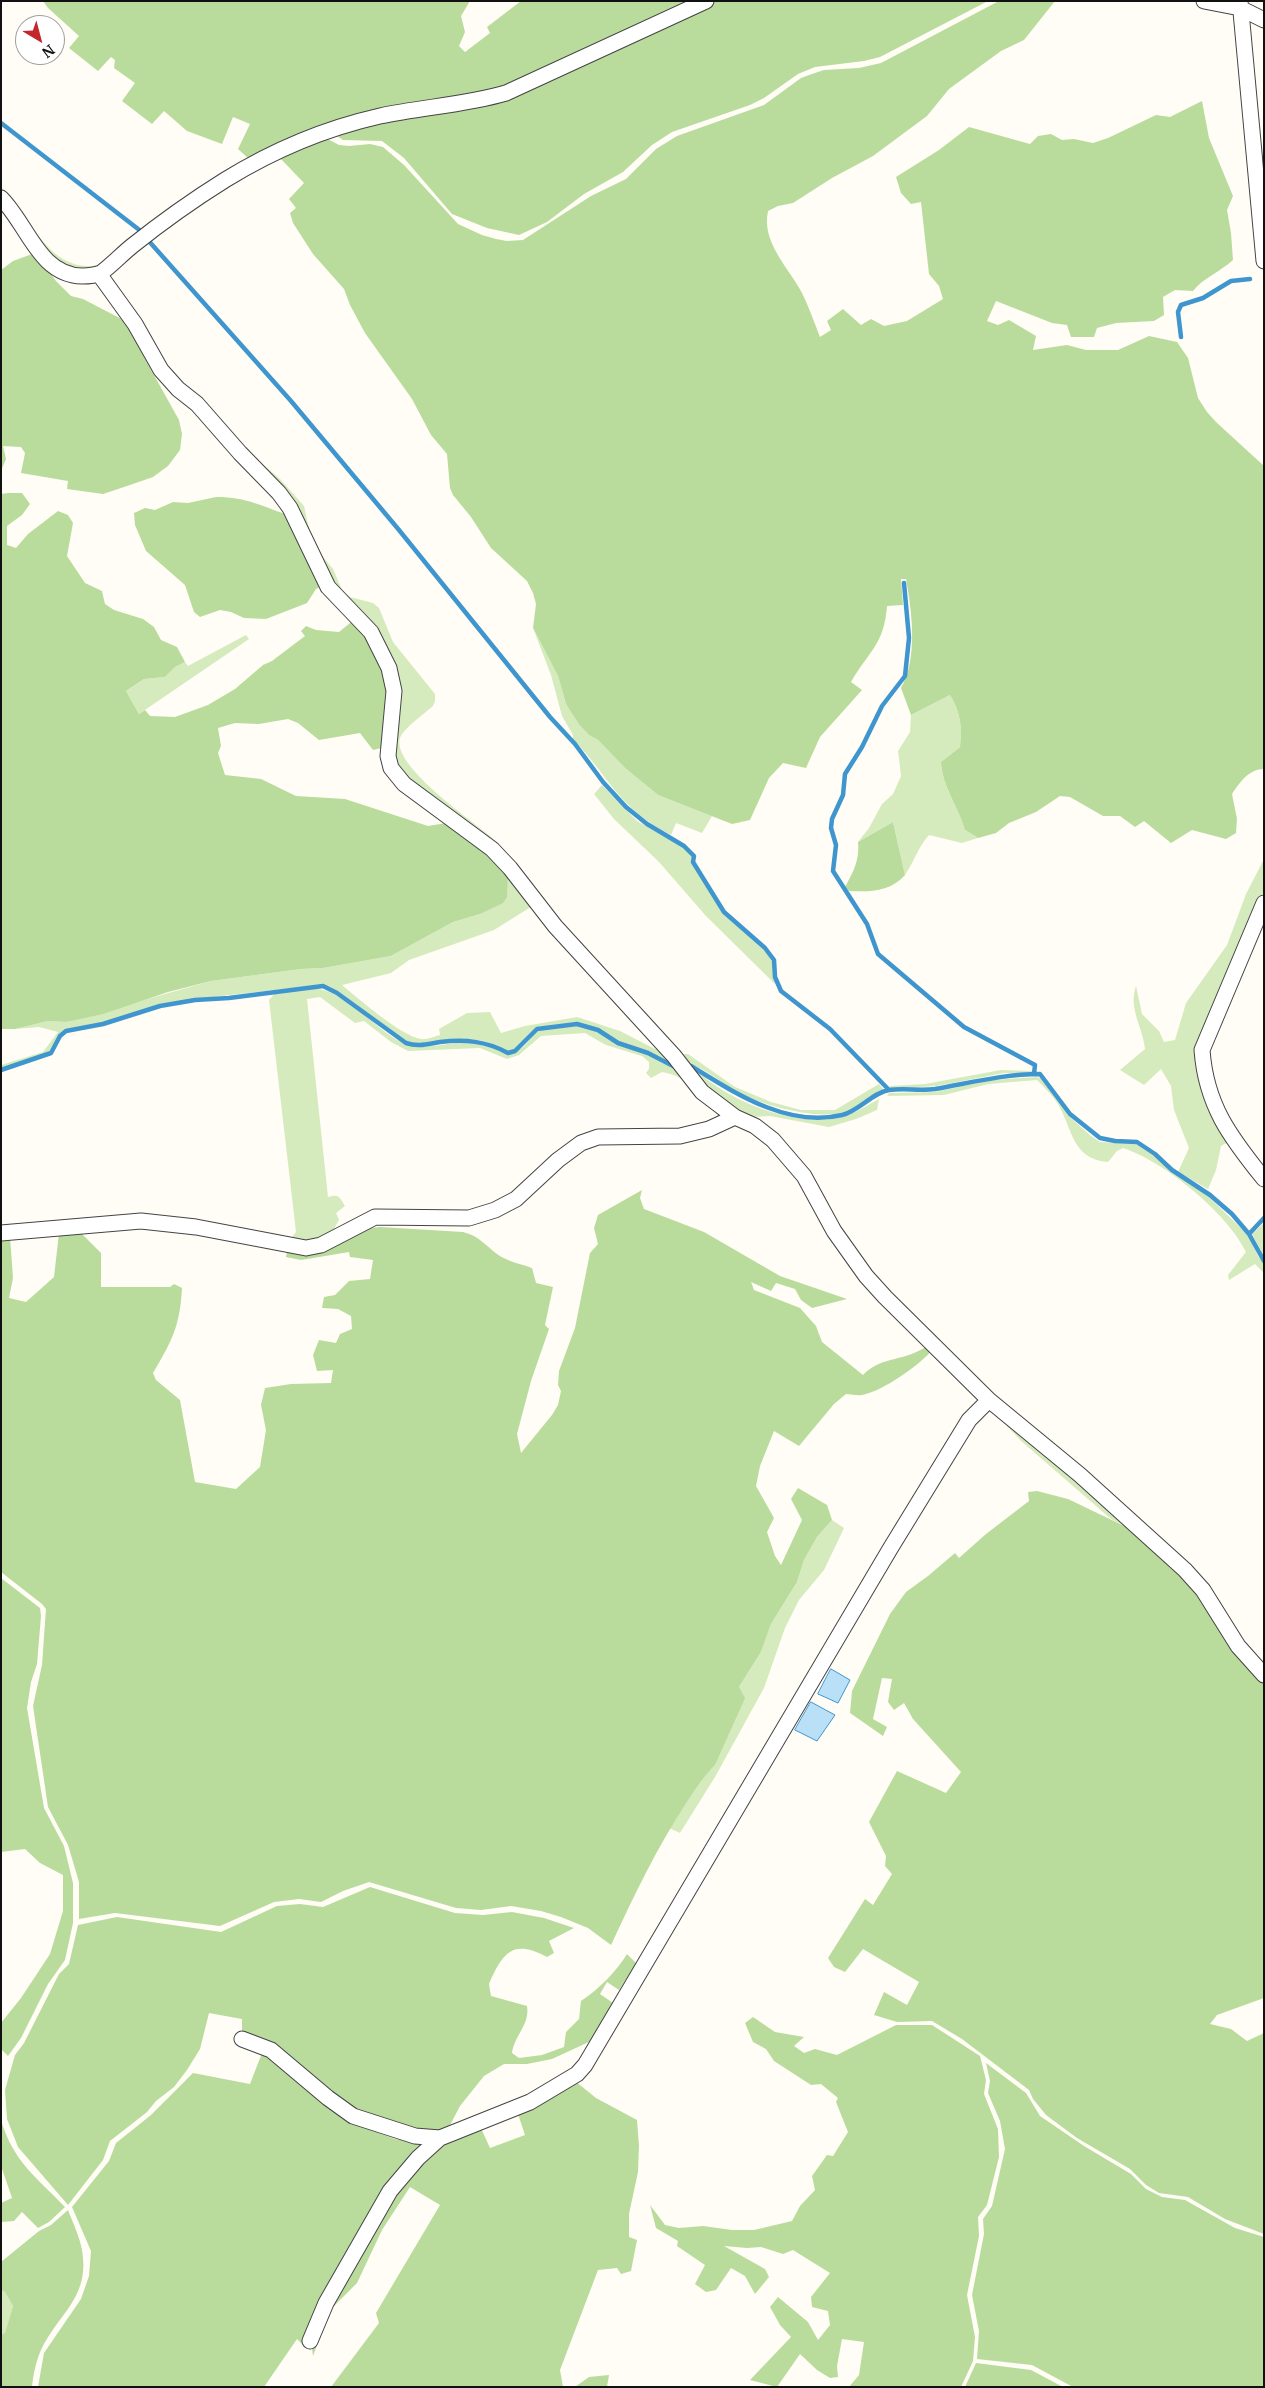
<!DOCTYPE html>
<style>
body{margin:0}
#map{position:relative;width:1265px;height:2388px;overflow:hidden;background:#fffdf5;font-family:Merriweather,serif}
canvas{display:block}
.frame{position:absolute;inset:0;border:2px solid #111;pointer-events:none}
.north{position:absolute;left:15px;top:15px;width:50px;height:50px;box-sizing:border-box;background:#fff;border:1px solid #a0a0a0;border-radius:50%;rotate:143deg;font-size:14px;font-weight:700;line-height:20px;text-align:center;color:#111}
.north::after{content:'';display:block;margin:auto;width:18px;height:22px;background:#c4262e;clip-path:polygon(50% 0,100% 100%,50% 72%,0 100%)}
</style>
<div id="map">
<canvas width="1265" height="2388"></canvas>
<div class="frame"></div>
<div class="north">N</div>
</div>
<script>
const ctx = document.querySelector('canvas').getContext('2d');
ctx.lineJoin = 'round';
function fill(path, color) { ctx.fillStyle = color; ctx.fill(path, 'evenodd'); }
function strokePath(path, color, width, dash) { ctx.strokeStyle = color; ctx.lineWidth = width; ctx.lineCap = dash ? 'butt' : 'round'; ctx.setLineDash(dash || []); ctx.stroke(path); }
fill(new Path2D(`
 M 1,187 C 29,212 43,263 86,266 C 89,266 94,266 97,265 C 112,257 126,243 140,233 L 94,270 L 69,266 L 53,258 L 1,193 Z
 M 238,443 L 280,479 L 304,506 L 311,538 L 319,552 L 333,569 L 342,590 L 350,597 L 373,603 L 379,608 L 393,642 L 435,694 L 435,701 L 433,706 C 425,713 403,729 400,738 C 391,765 471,820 490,836 C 497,843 504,851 511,858 L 412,785 L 398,766 L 346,601 Z
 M 533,628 L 558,676 L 566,704 L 589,735 L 598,740 L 625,768 L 658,795 L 712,816 L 702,833 L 676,823 L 671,835 C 619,809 610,778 573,739 L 573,735 L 562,716 L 551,675 Z
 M 246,635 L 249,639 L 139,714 L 126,691 L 144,679 L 165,677 L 175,667 L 185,662 L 188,666 Z
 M 950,695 C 961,713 962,727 960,747 L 941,762 C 942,786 958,806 965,830 L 978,838 L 962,843 L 929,835 C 918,847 914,862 905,875 L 893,822 L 858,842 L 869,828 L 882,804 L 893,794 L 901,776 L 898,751 L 910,732 L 911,715 Z
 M 602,785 L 637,821 L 684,848 L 693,856 L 693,865 L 723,914 L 768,954 L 774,966 L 775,984 L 706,916 L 659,862 L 614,819 L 594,794 Z
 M 1264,859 L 1264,890 L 1211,1010 L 1200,1046 L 1230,1141 L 1221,1146 L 1216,1170 L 1208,1189 L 1178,1172 L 1189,1148 L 1174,1110 L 1171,1086 L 1161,1069 L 1144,1085 L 1120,1070 L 1145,1049 C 1143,1027 1128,1009 1136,986 L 1142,1014 L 1159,1031 L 1164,1042 L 1175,1040 L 1186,1003 L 1227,945 L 1246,894 Z
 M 508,871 L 534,905 L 494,930 L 409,960 L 391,973 L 342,985 C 359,999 401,1036 421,1039 C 427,1040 435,1036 440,1035 L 439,1029 L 467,1013 L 490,1012 L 501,1033 L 525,1026 L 577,1017 L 620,1031 L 655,1049 L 658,1048 L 677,1065 L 648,1051 L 617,1042 L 599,1030 L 577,1022 L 535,1028 L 514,1050 L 508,1051 L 484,1041 L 471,1039 L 450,1039 L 417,1044 L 404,1040 L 339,992 L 321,985 L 194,999 L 159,1005 L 102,1023 L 65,1030 L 59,1035 L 48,1053 L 1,1069 L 1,1065 L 43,1052 L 58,1032 L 39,1027 L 15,1029 L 48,1021 L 66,1022 L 211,981 L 301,969 L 323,968 L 391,956 L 453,922 L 480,914 Z
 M 312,988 C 347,990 374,1030 405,1044 C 422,1052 453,1040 473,1043 C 494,1045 507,1062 525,1045 C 530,1040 533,1035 538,1030 L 578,1026 L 598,1032 L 619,1045 L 648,1055 L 678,1071 L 727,1116 L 719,1120 C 719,1110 689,1084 680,1078 C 675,1075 668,1073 662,1072 L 651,1078 L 646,1073 L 649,1069 L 649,1062 L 642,1056 L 606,1045 L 585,1033 L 541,1036 L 519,1055 L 507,1059 L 480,1048 L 408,1051 L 391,1042 L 364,1021 L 355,1023 L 320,997 L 307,999 L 328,1197 C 339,1194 339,1196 345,1206 L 336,1213 L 339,1220 L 331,1234 L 322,1242 L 289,1241 L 296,1232 L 269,1000 L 275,993 Z
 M 680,1054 L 688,1054 L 735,1087 L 771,1102 L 801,1110 L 835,1110 L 879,1084 L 883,1089 C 870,1097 855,1109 840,1113 C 813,1119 760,1105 736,1091 C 718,1081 706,1068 686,1063 Z
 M 692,1068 C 705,1078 719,1089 733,1096 C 762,1112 804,1124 837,1118 C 853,1115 866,1106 879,1099 L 877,1110 L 856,1119 L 829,1127 L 770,1116 L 752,1117 L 734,1110 L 708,1091 Z
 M 1001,1070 L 1032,1071 L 1032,1073 L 1004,1073 L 937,1086 L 890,1089 L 890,1086 L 925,1084 Z
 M 1036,1077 L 1041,1078 L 1071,1118 L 1091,1136 L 1100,1142 L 1137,1144 L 1154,1156 L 1171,1172 L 1191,1182 L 1210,1198 L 1249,1236 L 1258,1256 L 1264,1263 L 1264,1273 L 1255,1264 L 1229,1280 L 1228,1275 L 1246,1252 C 1228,1214 1164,1161 1123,1148 L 1117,1151 L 1108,1162 C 1072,1159 1073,1130 1058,1104 C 1052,1095 1045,1088 1037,1080 L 988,1084 L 944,1095 L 887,1096 L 889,1093 L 935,1092 L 992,1080 Z
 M 1264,1223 L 1264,1256 L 1252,1234 Z
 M 997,1415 L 1145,1536 L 1111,1519 L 1020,1440 Z
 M 832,1520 L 844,1528 L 824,1570 L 799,1600 L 785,1628 L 764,1688 L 715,1777 L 680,1833 L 669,1828 L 707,1773 L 715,1765 L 739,1687 L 761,1652 L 771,1624 L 797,1582 L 804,1560 L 817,1537 Z
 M 1,2290 L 5,2292 L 13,2306 L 5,2334 L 1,2335 Z`), '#d5ebbd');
fill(new Path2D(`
 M 43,1 L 470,1 L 461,16 L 465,32 L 459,46 L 465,52 L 490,33 L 487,27 L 521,1 L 690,1 L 505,86 L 485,93 L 390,106 L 249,159 L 238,149 L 250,124 L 233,117 L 222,144 L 187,131 L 164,111 L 152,124 L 122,101 L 135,83 L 114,68 L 115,60 L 111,57 L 98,71 L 69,48 L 79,36 L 48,8 Z
 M 713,1 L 988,1 L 880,57 L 864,61 L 815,67 L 798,74 L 764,98 L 750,105 L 672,132 L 652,145 L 623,172 L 584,194 L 547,222 L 519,235 L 487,228 L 452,214 L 404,158 L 382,141 L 343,140 L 337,136 L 377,120 L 477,106 Z
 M 999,1 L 1055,1 L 1024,40 L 1001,51 L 949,89 L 927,116 L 873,156 L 832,178 L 793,203 L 778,206 L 768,211 C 761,242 789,268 802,293 C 809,307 814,322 820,337 L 831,330 L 827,321 L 843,309 L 861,325 L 871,319 L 884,326 L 907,321 L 943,299 L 939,286 L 929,274 L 921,202 L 911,204 L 901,193 L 896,177 L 939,150 L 969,127 L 1030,144 L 1038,136 L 1051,134 L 1062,140 L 1074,139 L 1093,143 L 1108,138 L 1156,115 L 1170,117 L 1202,101 L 1209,138 L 1233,196 L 1227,210 L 1231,233 L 1233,260 C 1220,272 1203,278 1193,291 L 1175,290 L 1163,297 L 1164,315 L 1154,321 L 1116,323 L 1097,328 L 1094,337 L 1071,337 L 1067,325 L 1052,323 L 996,301 L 987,321 L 998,325 L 1009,320 L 1036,336 L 1033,350 L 1067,345 L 1086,350 L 1118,350 L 1149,336 L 1177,342 L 1188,358 L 1198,398 L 1207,412 L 1216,422 L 1264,466 L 1264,769 C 1249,769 1240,782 1232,794 L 1237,819 L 1236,833 L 1226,839 L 1192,830 L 1171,843 L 1144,821 L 1135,827 L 1120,816 L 1103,816 L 1070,797 L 1060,796 L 1036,812 L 1009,823 L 996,833 L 978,838 L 965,830 C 958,806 942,786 941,762 L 960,747 C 962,727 961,713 950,695 L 911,715 L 901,688 C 918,659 912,611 906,579 L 901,579 L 903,605 L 887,606 C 884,645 869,651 851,682 L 862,690 L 820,737 L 806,768 L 783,763 L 769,778 L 750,820 L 732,824 L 658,795 L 625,768 L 598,740 L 589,735 L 579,724 L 566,704 L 558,676 L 533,628 L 536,604 L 533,593 L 527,581 L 491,548 L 471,517 L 453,495 L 450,488 L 447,454 L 431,435 L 412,399 L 365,333 L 350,305 L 344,289 L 313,254 L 293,223 L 290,213 L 296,208 L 289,199 L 304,183 L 279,157 L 324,137 L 339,145 L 349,146 L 370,144 L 383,147 L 404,165 L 458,224 L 482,235 L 496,239 L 507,241 L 523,240 L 591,196 L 626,179 L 656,149 L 677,136 L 764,105 L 801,78 L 812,74 L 824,70 L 859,68 L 881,63 Z
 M 35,253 L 56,281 L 71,296 L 83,299 L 133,325 L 136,339 L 145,359 L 179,420 L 182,434 L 180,450 L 168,466 L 153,477 L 130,485 L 103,494 L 67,489 L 68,481 L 21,473 L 25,453 L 21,447 L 3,446 L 6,459 L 1,471 L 1,270 L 13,261 Z
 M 8,493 L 22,493 L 30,504 L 22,515 L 7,526 L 7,545 L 16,548 L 28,534 L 58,511 L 68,515 L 73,523 L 67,556 L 85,583 L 102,591 L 105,604 L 114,610 L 143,619 L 154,627 L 161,640 L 177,647 L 185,662 L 175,667 L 165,677 L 144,679 L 126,691 L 139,714 L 145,710 L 150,716 L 175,717 L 208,705 L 235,689 L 263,665 L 272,661 L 305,636 L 301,631 L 306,626 L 316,630 L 339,632 L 355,619 L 387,670 L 386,747 L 373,750 L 360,733 L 319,740 L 298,723 L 288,719 L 259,724 L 235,723 L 218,728 L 221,746 L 218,753 L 225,775 L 261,779 L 296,796 L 345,799 L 428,826 L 453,822 L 508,871 L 507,897 L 503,903 L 480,914 L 453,922 L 391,956 L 323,968 L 301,969 L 211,981 L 168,992 L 103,1014 L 66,1022 L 48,1021 L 15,1029 L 1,1029 L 1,494 Z
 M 216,497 C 248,497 263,507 291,516 L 324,585 L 316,589 L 307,603 L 266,619 L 244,618 L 231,612 L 220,610 L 200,617 L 194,612 L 185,585 L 146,551 L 135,525 L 134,513 L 145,508 L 155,510 L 173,502 L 188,503 Z
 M 893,822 L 905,875 C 890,892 870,892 849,891 L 845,887 C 853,872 860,860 858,842 Z
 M 642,1190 L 640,1198 L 644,1209 L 704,1232 L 780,1276 L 847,1299 L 812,1308 L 801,1300 L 795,1289 L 776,1283 L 771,1291 L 751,1282 L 754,1290 L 800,1308 L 816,1326 L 822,1342 L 863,1375 C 882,1355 907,1362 928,1345 L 933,1349 C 920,1365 883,1391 862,1395 C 857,1396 851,1394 846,1394 L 834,1404 L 799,1446 L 774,1431 L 760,1466 L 756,1486 L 774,1518 L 767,1532 L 775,1556 L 781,1565 L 802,1520 L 791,1499 L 798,1488 L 827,1505 L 832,1520 L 817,1537 L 804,1560 L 797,1582 L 771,1624 L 761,1652 L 739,1687 L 745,1698 L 715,1765 C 704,1776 696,1789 687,1802 C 657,1847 634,1896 611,1945 L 588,1928 L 561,1917 L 541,1911 L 511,1906 L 481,1910 L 456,1908 L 369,1882 L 343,1891 L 321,1902 L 299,1899 L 274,1902 L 220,1926 L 115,1913 L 79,1919 L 79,1882 L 68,1845 L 48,1807 L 33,1706 L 42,1665 L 46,1609 L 42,1604 L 1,1572 L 1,1238 L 10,1237 L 13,1278 L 9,1298 L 26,1302 L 54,1277 L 59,1233 L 80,1232 L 101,1253 L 101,1287 L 170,1287 L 174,1284 L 182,1288 C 180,1326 172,1341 153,1373 L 156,1380 L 180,1400 L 195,1482 L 236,1489 L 260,1467 L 266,1430 L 261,1405 L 265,1388 L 291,1384 L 331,1383 L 333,1370 L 317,1371 L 313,1355 L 319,1340 L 336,1343 L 340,1334 L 352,1329 L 351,1316 L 338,1309 L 322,1308 L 324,1297 L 335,1295 L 349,1281 L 370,1279 L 373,1260 L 350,1257 L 349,1252 L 301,1260 L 286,1257 L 287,1250 L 359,1229 L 380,1227 L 463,1232 C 479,1236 485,1245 497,1254 C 506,1261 521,1264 532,1268 L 536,1283 L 553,1287 L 545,1325 L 549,1329 L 531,1381 L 517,1434 L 521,1453 L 552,1415 L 558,1405 L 561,1391 L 558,1385 L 559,1371 L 575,1328 L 590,1253 L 598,1244 L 594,1228 L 598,1215 Z
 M 1037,1491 L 1068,1499 L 1145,1536 L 1184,1572 L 1264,1677 L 1264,1998 L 1217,2015 L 1210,2024 L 1231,2029 L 1247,2041 L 1264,2033 L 1264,2234 L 1225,2219 L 1188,2197 L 1159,2193 L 1146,2185 L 1130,2169 L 1077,2138 L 1046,2115 L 1033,2099 L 1029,2090 L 962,2039 L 932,2021 L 897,2022 L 874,2015 L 884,1992 L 907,2005 L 919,1982 L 863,1949 L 845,1972 L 834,1967 L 828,1958 L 865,1899 L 873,1905 L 892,1874 L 885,1866 L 886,1856 L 869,1822 L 897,1771 L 946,1793 L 961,1772 L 913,1719 L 904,1703 L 894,1710 L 888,1702 L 892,1679 L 882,1678 L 873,1719 L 887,1727 L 883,1736 L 850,1713 L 852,1691 L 890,1614 L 906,1592 L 928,1576 L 955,1553 L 959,1558 L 986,1534 L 1029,1501 L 1028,1492 Z
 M 1,1578 L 40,1608 L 41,1616 L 37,1664 L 31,1682 L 27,1708 L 44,1808 L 64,1846 L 73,1883 L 73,1923 L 65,1960 L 48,1984 L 21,2038 L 8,2056 L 1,2049 L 1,2023 L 21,1998 L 50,1954 L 63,1911 L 63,1875 L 40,1863 L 25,1849 L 1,1852 Z
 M 370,1887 L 455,1913 L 483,1915 L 512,1912 L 544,1918 L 574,1928 L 549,1941 L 554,1953 L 547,1957 C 513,1939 503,1952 489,1984 L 491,1996 L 527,2006 C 530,2025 515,2034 512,2053 L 519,2058 L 542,2055 L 564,2047 L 566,2032 L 579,2019 L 581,2001 C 599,1989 616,1972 627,1954 L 636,1963 L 619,1990 L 607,1982 L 600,1994 L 613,2003 L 591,2041 L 552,2059 L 527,2064 L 504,2064 L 484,2076 L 460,2106 L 448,2129 L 437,2133 L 414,2132 L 357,2112 L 255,2037 L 242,2032 L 242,2019 L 209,2013 L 200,2049 L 187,2070 L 174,2087 L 156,2101 L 147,2112 L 110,2141 L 103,2160 L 68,2205 L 18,2147 L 7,2119 L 5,2090 L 15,2055 L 24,2043 L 59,1974 L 69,1964 L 78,1925 L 117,1917 L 221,1932 L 277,1906 L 300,1904 L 323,1907 Z
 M 753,2017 L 775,2032 L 804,2037 L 794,2046 L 804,2053 L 815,2049 L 837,2055 L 896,2025 L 932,2025 L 980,2056 L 986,2080 L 984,2094 L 998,2129 L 999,2157 L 987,2205 L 978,2217 L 979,2236 L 967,2295 L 975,2337 L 973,2361 L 961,2387 L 849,2387 L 859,2375 L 864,2342 L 842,2339 L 837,2366 L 838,2377 L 830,2378 L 817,2370 L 800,2354 L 777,2387 L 750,2380 L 791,2337 L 780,2325 L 770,2307 L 778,2297 L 808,2322 L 818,2340 L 830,2325 L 828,2311 L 812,2307 L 811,2297 L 830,2273 L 793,2250 L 783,2254 L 761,2247 L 747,2248 L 724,2246 L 765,2269 L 769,2277 L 755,2294 L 745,2276 L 731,2268 L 716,2290 L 706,2292 L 695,2284 L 705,2265 L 677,2246 L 678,2241 L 656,2228 L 650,2205 L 665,2225 L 679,2228 L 703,2226 L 732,2230 L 754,2230 L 792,2221 L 800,2206 L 815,2190 L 812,2176 L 827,2155 L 833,2156 L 848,2132 L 836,2102 L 838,2098 L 821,2084 L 811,2085 L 774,2061 L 766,2049 L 753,2042 L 745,2023 Z
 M 262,2053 L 273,2058 L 354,2124 L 395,2139 L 427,2145 L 321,2302 L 304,2346 L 297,2339 L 264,2387 L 38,2387 L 44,2353 L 81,2299 L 89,2276 L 91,2251 L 72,2207 L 109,2161 L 116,2143 L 151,2115 L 193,2073 L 250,2084 Z
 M 986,2063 L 1026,2093 L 1040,2116 L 1084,2146 L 1131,2174 L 1146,2189 L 1162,2197 L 1185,2200 L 1235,2228 L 1264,2237 L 1264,2387 L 1073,2387 L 1032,2365 L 977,2359 L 979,2331 L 972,2295 L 984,2234 L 983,2219 L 992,2206 L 1005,2149 L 1000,2121 L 988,2093 L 990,2081 Z
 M 575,2081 L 596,2098 L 637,2120 L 639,2146 L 638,2172 L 629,2214 L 629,2237 L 637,2240 L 631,2271 L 621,2274 L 617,2268 L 598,2270 L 560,2370 L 563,2387 L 331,2387 L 379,2323 L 376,2313 L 440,2205 L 410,2187 L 382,2230 L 357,2283 L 331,2309 L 313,2356 L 311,2341 L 392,2192 L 441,2141 L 480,2126 L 490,2148 L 525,2135 L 517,2111 Z
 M 1,2120 C 13,2161 36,2177 65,2207 L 49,2222 L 38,2228 L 22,2212 L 14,2221 L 1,2222 L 1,2203 L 12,2198 L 1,2166 Z
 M 68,2210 C 74,2226 82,2241 83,2258 C 87,2299 57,2316 41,2350 C 36,2361 33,2375 32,2387 L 1,2387 L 1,2335 L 5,2333 L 13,2306 L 5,2292 L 1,2290 L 1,2262 L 39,2231 L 51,2225 Z
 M 976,2363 L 1031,2370 L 1063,2387 L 965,2387 Z
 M 609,2375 L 607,2387 L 575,2387 L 589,2377 Z`), '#b9dc9c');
const water = new Path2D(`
 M 831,1669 L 850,1680 L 838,1703 L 818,1694 Z
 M 811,1702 L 835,1715 L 817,1741 L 795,1730 Z`);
fill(water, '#b9e0f7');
strokePath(water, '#3f96cf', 1);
strokePath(new Path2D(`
 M 1,123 L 142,232
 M 147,239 L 291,401 L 399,530 L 550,717 L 575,744 L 603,782 L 626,807 L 647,824 L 684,846 L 694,856 L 693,862 L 724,912 L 765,948 L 774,960 L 775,977 L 781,991 L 830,1029 L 889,1090
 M 1181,337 L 1178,312 L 1181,305 L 1203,298 L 1231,281 L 1250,279
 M 904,583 L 909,638 L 905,676 L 882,706 L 862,747 L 845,774 L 843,795 L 832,819 L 831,828 L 836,845 L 833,871 L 867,924 L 878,954 L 964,1027 L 1035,1065 L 1034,1074
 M 691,1066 C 735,1093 787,1128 842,1115 C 859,1111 872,1093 889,1090 C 904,1088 920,1091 935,1089 C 970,1083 1003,1074 1040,1074 L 1070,1114 L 1100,1138 L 1115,1141 L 1137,1142 L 1155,1154 L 1172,1170 L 1210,1195 L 1232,1214 L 1249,1234 L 1264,1261
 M 1,1070 L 51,1053 L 60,1036 L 66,1031 L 103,1024 L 160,1006 L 195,1000 L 229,998 L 323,986 L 337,993 L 406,1043 C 418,1047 427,1044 440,1042 C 465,1039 486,1041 508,1053 L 515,1051 L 537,1029 L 577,1024 L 598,1030 L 618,1043 L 648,1053 L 677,1068
 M 1249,1234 L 1264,1218`), '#3f96cf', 4.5);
const minor = new Path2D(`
 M 1204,1 L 1240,8 L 1264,20
 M 1240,1 L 1264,261
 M 1,198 C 28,225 39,275 82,276 C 87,276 96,275 101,273 C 112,265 122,254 132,246 C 162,222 193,200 225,180 C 272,151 327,128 380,116 C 422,107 465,105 506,93 L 706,1
 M 99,274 L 135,324 L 161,370 L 178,389 L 197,404 L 240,453 L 279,493 L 290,508 L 328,587 L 371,632 L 389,668 L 394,691 L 388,756 L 391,768 L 404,784 L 492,849 L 510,868 L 555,926 L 674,1056 L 702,1092 L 735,1117 L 755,1126 L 773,1140 L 804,1176 L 834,1231 L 866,1276 L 885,1297 L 989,1400 L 1080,1475 L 1185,1570 L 1203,1590 L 1238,1646 L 1264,1675
 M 1264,903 L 1202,1050 C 1206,1105 1230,1137 1264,1179
 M 1,1233 L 141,1221 L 196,1227 L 306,1248 L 321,1245 L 375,1217 L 469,1218 L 495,1210 L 516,1199 L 558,1160 L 581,1143 L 598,1137 L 680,1136 L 709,1129 L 735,1117
 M 242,2039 L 271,2050 L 328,2098 L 353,2116 L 415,2136 L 440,2138
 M 310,2341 L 326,2303 L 390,2191 L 418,2158 L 440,2138 L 530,2102 L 577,2074 L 585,2065 L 890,1549 L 969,1420 L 989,1400`);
strokePath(minor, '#444', 17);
strokePath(minor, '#fff', 15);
</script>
